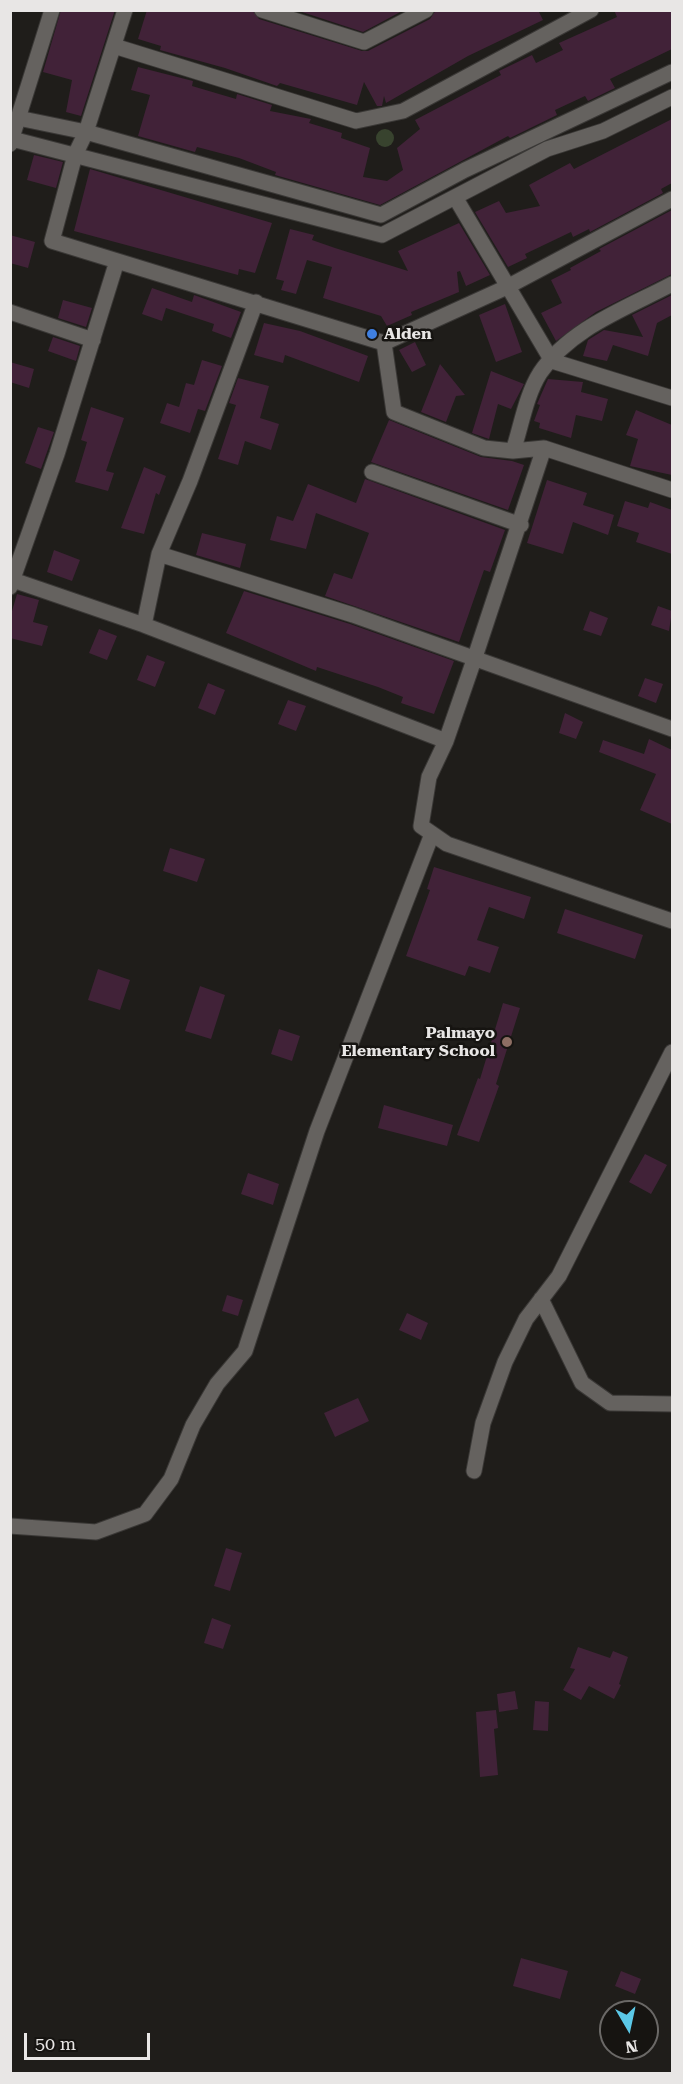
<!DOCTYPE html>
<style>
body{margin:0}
#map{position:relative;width:683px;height:2084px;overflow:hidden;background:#1f1d1a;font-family:"Roboto Serif",serif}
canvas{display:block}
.frame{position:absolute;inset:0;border:12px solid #e8e6e5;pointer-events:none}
.north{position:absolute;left:599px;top:2000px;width:60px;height:60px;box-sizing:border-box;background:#161411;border:2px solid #6a6866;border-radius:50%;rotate:171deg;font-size:16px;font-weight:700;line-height:24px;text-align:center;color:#e8e6e5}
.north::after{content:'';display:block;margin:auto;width:21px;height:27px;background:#5bc8e7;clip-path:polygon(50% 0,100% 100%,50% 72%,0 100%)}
.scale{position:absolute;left:24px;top:2033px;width:126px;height:27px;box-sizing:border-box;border:3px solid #e8e6e5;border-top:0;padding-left:8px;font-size:18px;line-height:21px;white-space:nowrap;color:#e8e6e5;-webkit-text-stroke:4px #161411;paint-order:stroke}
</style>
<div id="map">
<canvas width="683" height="2084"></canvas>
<div class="frame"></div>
<div class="north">N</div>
<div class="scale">50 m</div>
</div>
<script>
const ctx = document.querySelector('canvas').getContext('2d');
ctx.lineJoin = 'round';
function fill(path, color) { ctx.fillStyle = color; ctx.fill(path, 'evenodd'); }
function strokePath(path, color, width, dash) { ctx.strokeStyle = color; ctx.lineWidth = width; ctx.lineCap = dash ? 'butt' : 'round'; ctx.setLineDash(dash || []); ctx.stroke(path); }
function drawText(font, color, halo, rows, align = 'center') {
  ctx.font = font + ' "Roboto Serif",serif'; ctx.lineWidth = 5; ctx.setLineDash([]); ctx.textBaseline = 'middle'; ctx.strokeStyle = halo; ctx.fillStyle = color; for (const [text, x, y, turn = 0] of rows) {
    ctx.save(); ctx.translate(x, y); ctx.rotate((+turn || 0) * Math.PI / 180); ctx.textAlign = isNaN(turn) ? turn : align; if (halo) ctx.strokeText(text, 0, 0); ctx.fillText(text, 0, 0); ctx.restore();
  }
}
fill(new Path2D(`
 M376 138a9 9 0 1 1 18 0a9 9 0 1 1-18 0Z`), '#38432e');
fill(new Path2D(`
 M 61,10 L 115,10 L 81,116 L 66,112 L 72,80 L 43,72 Z
 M 147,10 L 252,10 L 259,19 L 362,51 L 368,51 L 430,19 L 436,10 L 538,10 L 543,20 L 468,56 L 386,103 L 384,96 L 382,106 L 377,106 L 364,82 L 357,105 L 280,83 L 277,86 L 225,68 L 160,50 L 161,46 L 138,39 Z
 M 296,10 L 404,10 L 363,32 Z
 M 614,10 L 672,10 L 672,49 L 610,79 L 615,88 L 588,101 L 585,96 L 555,110 L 557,115 L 510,138 L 508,136 L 380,205 L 275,175 L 276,172 L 239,158 L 197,147 L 195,152 L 138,136 L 150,95 L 131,90 L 138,67 L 193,81 L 192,86 L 236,99 L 237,94 L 272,105 L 270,111 L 311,119 L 309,123 L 342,133 L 341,138 L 370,148 L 363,177 L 387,181 L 403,170 L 397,148 L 420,129 L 415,120 L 501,75 L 499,71 L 532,55 L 536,63 L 563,50 L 559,43 L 617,17 Z
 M 672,119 L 672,183 L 661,189 L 663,193 L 590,232 L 589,229 L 573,237 L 571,232 L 525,254 L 527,258 L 508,267 L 475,212 L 499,201 L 506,213 L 540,206 L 529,185 L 570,163 L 574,169 Z
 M 34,155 L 63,162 L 56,188 L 27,180 Z
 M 90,169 L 272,223 L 255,273 L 239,269 L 238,275 L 74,231 Z
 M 672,210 L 672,274 L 596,312 L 556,341 L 541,313 L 562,303 L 551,280 L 571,270 L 570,268 L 601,251 L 599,249 Z
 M 459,223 L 490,275 L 466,286 L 460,271 L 457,272 L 459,292 L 411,312 L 412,315 L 387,326 L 381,316 L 323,298 L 332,267 L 307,260 L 296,294 L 281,290 L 284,281 L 276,279 L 290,229 L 314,235 L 312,240 L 335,248 L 408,271 L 398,251 Z
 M 10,235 L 35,242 L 28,268 L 10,263 Z
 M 152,288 L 192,302 L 194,295 L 241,312 L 231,338 L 212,331 L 214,324 L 166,308 L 162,321 L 142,314 Z
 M 672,295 L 672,315 L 657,323 L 648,356 L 613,345 L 607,361 L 583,356 L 588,340 L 604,330 L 643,337 L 632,315 Z
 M 63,300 L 92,308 L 86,327 L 58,318 Z
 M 505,304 L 522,352 L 496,362 L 479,315 Z
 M 264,323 L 300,331 L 368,356 L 359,382 L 285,355 L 283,363 L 254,355 Z
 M 53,337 L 80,346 L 76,361 L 48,351 Z
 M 415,342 L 426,365 L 412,372 L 399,350 Z
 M 202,360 L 222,366 L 205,411 L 198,409 L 190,433 L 160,423 L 167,403 L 179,407 L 186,383 L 194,385 Z
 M 10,362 L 34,369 L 29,388 L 10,382 Z
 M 440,364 L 465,395 L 456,396 L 446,422 L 421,412 Z
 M 491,371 L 524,384 L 511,409 L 498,404 L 489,439 L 472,433 Z
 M 238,378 L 269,386 L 260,418 L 279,424 L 271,450 L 245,441 L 238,465 L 218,459 L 236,405 L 229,403 Z
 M 548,379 L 583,382 L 581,392 L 608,399 L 602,421 L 576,415 L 571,438 L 539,428 L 540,423 L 534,421 L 540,405 L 537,404 Z
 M 91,407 L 124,418 L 106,471 L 114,473 L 108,491 L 75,482 L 87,442 L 81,440 Z
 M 636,410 L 672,425 L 672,475 L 630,466 L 638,439 L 626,435 Z
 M 389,420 L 481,457 L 512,461 L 524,465 L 508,510 L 371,462 Z
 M 38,427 L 54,432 L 41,469 L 25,463 Z
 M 144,467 L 166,476 L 159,495 L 156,493 L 144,534 L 121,528 Z
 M 365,479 L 505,530 L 490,572 L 484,570 L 459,642 L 325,596 L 334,573 L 352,579 L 369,533 L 316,513 L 306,549 L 270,540 L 277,516 L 293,521 L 308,484 L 356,503 Z
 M 547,480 L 587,493 L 583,505 L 614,515 L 608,535 L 573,522 L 563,554 L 527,543 Z
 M 625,501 L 648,508 L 650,502 L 672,510 L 672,554 L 636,542 L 639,533 L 617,526 Z
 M 202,533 L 246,544 L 240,568 L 196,555 Z
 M 54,550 L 80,560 L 72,581 L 47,572 Z
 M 244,591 L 350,624 L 454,661 L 434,714 L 401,703 L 403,697 L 378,687 L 317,667 L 316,671 L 226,633 Z
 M 17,594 L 39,600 L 33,622 L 48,626 L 42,646 L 10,638 L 10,618 Z
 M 658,606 L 672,611 L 669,631 L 651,625 Z
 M 590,611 L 608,618 L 601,636 L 583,630 Z
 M 99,629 L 117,636 L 107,660 L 89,653 Z
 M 147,655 L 165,662 L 155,687 L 137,680 Z
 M 645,678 L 663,684 L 656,703 L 638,696 Z
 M 208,683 L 225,690 L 215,715 L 198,708 Z
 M 288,700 L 306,706 L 296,731 L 278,724 Z
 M 565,713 L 583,722 L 576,739 L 559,733 Z
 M 649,739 L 672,750 L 672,824 L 640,810 L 656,774 L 599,752 L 603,740 L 644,754 Z
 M 170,848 L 205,859 L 197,882 L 163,871 Z
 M 434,867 L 531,897 L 524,919 L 489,907 L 477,940 L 499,947 L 490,973 L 469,966 L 465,976 L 406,956 L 430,890 L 427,889 Z
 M 565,909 L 643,935 L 635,959 L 557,933 Z
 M 98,969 L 130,980 L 120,1010 L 88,1000 Z
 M 200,986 L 225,995 L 211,1039 L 185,1031 Z
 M 503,1003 L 520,1008 L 496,1084 L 499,1086 L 479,1142 L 457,1135 L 478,1078 L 480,1079 Z
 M 279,1029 L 300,1036 L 292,1061 L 271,1054 Z
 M 384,1105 L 453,1125 L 447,1146 L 378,1128 Z
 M 645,1154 L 667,1165 L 651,1194 L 629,1182 Z
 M 248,1173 L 279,1184 L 273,1205 L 241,1194 Z
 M 227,1295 L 243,1300 L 238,1316 L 222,1311 Z
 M 407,1313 L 428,1323 L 421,1340 L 399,1330 Z
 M 358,1398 L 369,1421 L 335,1437 L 324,1413 Z
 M 226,1548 L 242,1553 L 230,1591 L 214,1586 Z
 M 212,1618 L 231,1625 L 223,1649 L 204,1643 Z
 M 578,1647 L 610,1658 L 613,1651 L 628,1657 L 619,1684 L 621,1685 L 614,1699 L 589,1686 L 581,1700 L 563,1690 L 575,1669 L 570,1668 Z
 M 515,1691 L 518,1709 L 499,1712 L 497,1694 Z
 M 535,1701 L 549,1702 L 548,1731 L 533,1730 Z
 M 496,1710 L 498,1728 L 494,1729 L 498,1775 L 480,1777 L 476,1712 Z
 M 521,1958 L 568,1971 L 560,1999 L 513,1986 Z
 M 621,1971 L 641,1979 L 635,1994 L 615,1986 Z`), '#412238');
const minor = new Path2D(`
 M 125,10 L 86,132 L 75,155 L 52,241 L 384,343 L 507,287 L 672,199
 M 262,10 L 364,42 L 426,10
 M 114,46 L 356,121 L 403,111 L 591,10
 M 18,118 L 86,132 L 381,215 L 465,170 L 672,72
 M 12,139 L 382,235 L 547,149 L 603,131 L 672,97
 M 10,144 L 52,10
 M 455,197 L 552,361 L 672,398
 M 672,284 C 627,308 570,328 540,373 C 526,395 521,427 513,451 L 544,448 L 672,490
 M 256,302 L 190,481 L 159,554 L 353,615 L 672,729
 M 10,312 L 93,340
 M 384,343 L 394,412 L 484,448 L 513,451
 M 544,448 L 475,657 L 446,741 L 429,777 L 421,826 L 447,844 L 672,921
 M 372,472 L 521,525
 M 10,579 L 144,625 L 446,741
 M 10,587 L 57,454 L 117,261
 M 144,625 L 159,554
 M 541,1299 L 582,1383 L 610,1403 L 672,1404
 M 474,1471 L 483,1423 L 505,1362 L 526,1319 L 559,1276 L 672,1052
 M 10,1526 L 96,1532 L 145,1514 L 171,1479 L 193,1425 L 217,1384 L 245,1351 L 317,1131 L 432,834`);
strokePath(minor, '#3a3836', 17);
strokePath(minor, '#65625f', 15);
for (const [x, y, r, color] of [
 [372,334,6,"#3f7fe0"],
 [507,1042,6,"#8d6e63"]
]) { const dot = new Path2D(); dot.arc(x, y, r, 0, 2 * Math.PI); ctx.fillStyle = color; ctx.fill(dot); strokePath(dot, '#161411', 2); }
drawText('bold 16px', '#e8e6e5', '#161411', [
 ["Alden",384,334],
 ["Palmayo",495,1033,"right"],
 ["Elementary School",495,1051,"right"]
], 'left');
</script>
